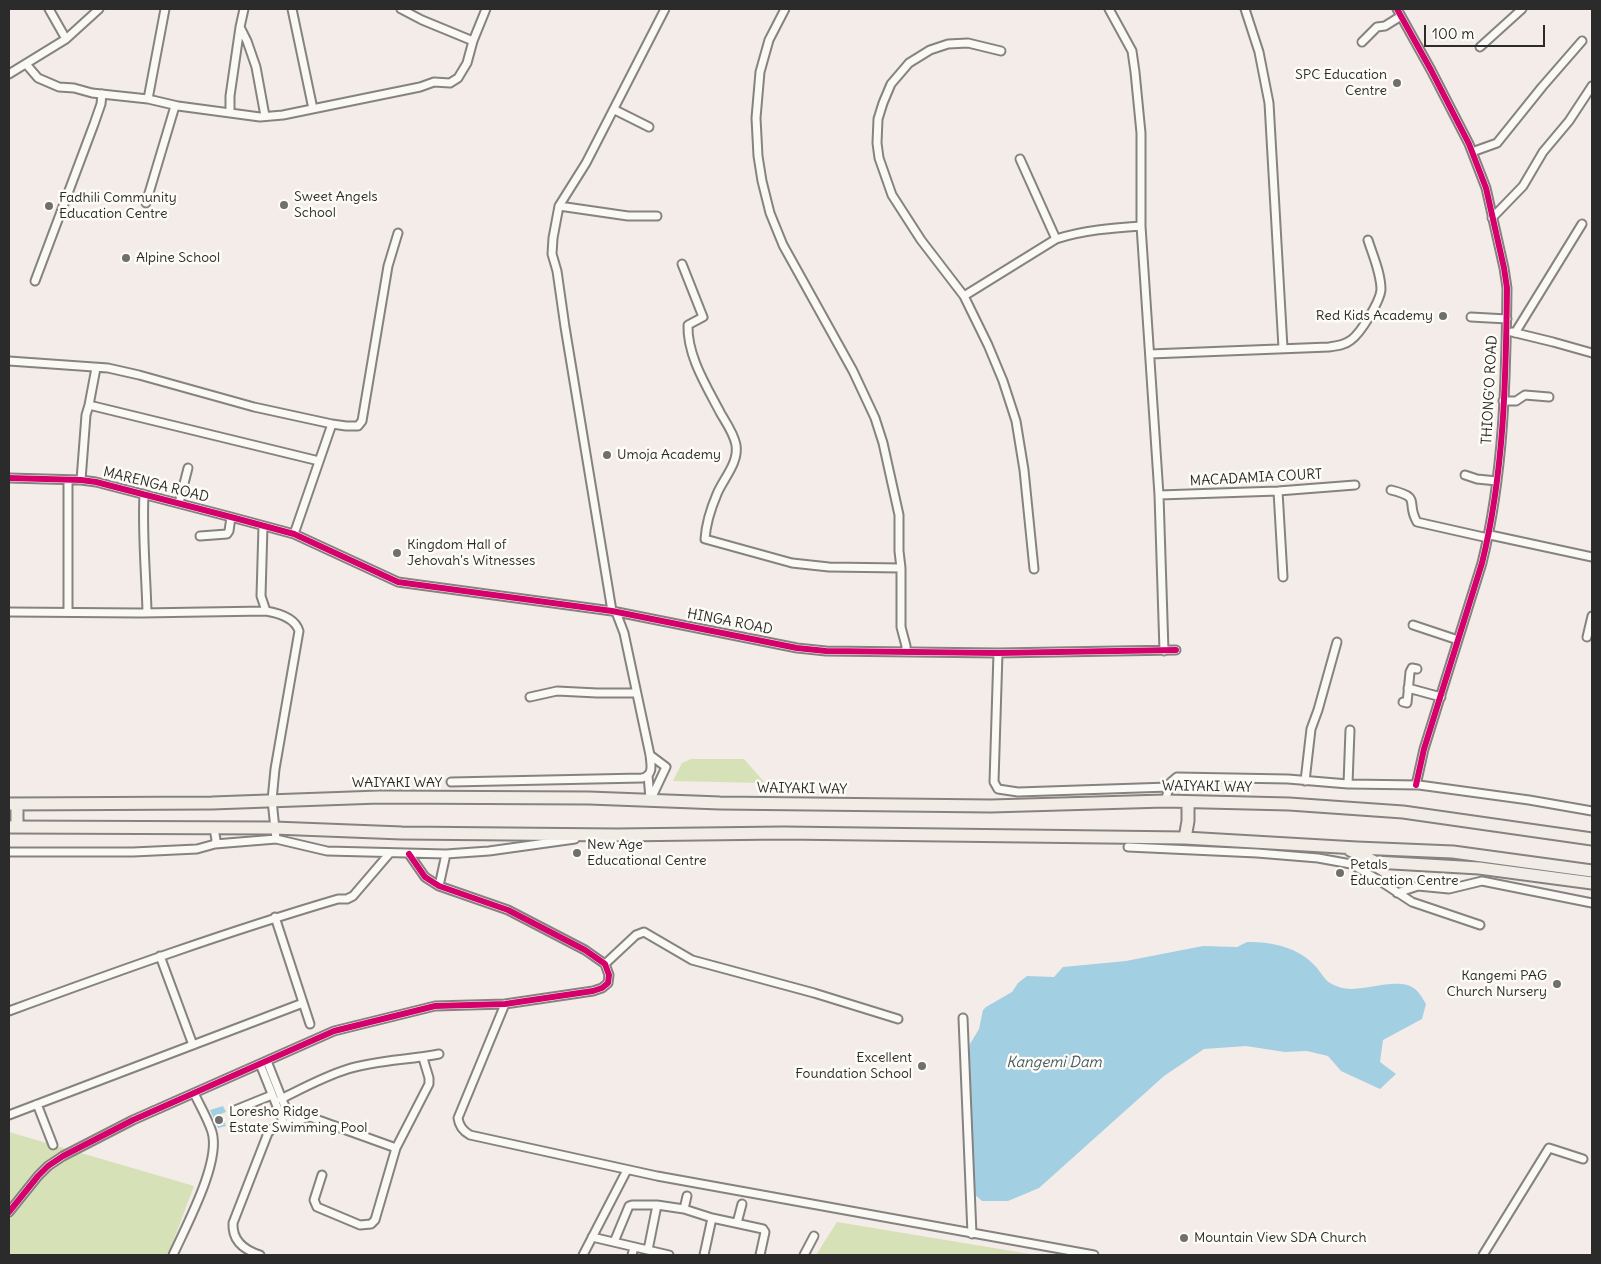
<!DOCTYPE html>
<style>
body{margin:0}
#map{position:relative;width:1601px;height:1264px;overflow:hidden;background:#f3ece8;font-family:Delius,sans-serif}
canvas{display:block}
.frame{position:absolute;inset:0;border:10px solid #2b2b2b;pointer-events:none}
.scale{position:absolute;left:1424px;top:25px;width:121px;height:22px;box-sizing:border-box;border:2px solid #2b2b2b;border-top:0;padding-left:6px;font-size:15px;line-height:18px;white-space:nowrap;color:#2b2b2b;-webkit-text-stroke:4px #fdfcf7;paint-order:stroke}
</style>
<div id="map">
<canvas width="1601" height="1264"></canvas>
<div class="frame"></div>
<div class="scale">100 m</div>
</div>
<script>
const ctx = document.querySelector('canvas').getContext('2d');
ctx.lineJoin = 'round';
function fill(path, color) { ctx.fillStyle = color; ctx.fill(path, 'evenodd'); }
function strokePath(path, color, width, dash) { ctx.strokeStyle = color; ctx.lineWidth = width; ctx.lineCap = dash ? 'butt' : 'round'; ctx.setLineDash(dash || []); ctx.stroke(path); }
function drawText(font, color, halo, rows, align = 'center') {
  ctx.font = font + ' Delius,sans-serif'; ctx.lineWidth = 5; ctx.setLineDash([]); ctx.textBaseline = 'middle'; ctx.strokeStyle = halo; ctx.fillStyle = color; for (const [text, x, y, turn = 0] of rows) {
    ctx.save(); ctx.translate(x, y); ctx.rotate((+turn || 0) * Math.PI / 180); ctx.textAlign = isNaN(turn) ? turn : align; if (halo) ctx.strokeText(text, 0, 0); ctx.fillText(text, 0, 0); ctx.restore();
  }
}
fill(new Path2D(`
 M 691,759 L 744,759 L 765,783 L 673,781 L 682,763 Z
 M 9,1132 L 194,1186 L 168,1255 L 9,1255 Z
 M 837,1222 L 1036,1255 L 816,1255 Z`), '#d6e1b7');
fill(new Path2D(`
 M 1247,942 C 1273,942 1299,947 1317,968 C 1325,978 1325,982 1339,987 C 1361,995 1396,975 1415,989 C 1419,992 1423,999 1426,1004 L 1422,1019 L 1383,1040 L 1380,1062 L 1396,1074 L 1380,1089 L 1341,1071 L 1328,1056 L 1307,1051 L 1285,1052 L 1246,1046 L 1204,1049 L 1164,1076 L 1039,1188 L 1008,1201 L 982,1201 L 974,1194 L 967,1085 L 970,1044 L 979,1029 L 983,1010 L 986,1007 L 1012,992 L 1018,983 L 1027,976 L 1054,977 L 1063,967 L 1126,961 L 1203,946 L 1237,947 Z
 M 223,1106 L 226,1112 L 221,1114 L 226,1126 L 218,1128 L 210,1110 Z`), '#a3cfe3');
const minor = new Path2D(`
 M 49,9 L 66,39
 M 244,9 L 240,27 L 247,41 L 256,67 L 265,116
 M 292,9 L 313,109
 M 785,9 L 769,40 L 760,72 L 756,118 L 758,156 L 762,181 L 770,213 L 783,245 L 853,371 L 875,418 L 883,443 L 899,515 L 899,551 L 901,568 L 901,627 L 906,646 L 906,652
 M 1109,9 L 1132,51 L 1135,72 L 1141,133 L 1141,226 L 1159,495 L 1164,651
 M 1245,9 L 1259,52 L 1269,103 L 1283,348
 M 1397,9 L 1431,70 L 1469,144 L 1486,188 L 1504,268 L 1507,288 C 1506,379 1504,474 1482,563 L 1424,749 L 1416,785
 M 473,41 L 486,9
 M 1362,42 L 1377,27 L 1385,26 L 1401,16
 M 1480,47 L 1522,9
 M 1001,51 L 968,43 L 948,44 L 930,50 L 909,63 L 891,84 L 883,103 L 878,119 L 877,143 L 879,158 L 892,195 L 921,240 L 964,296 L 988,345 L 1003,381 L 1016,421 L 1024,470 L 1034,569
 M 26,64 L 38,78 L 59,87 L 74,88 L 92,93 L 148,99 L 178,106 L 260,117 L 283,115 L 366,98 L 420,87 L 434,82 L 450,83 L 458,78 L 467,63 L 473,41 L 422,20 L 401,9
 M 9,74 L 66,39 L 99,9
 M 148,99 L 165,9
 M 615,110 L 649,127
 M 230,113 L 230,96 L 240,27
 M 1472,152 L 1497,143 L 1542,87 L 1582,41
 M 1020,159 L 1056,239
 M 146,203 L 175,106
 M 559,206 L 628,216 L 657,216
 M 1492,218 L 1523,186 L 1543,152 L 1569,121 L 1592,86
 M 682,264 L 703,317 L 688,325 C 687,356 707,387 721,414 C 727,424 734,434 736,445 C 739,463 723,479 717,494 C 711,508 706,524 705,539 L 792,563 L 829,567 L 901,568
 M 35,281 L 94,124 L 101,104 L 102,94
 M 964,296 L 1056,239 C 1084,230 1112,228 1141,226
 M 1471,317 L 1507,319
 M 1512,332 L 1553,342 L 1592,353
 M 1515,333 L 1582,224
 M 1150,354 L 1329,347 C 1337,346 1345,345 1351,340 C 1361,333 1380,301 1381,290 C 1381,273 1373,256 1368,240
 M 9,361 L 108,368 L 139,375 L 254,407 L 332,424
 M 1503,401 L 1516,401 L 1525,395 L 1549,397
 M 89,405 L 96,368
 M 1465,475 L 1477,479 L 1497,481
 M 9,478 L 81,480 L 96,482 L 231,517 L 294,534 L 398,582 L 405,583 L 612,611 L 797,648 L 826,651 L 998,653 L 1176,650
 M 81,480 L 86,415 L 89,405 L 319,461
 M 1391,490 C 1423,498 1405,501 1417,522 L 1488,538
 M 1278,491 L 1283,577
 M 144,494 C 142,534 146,573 147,612
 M 1159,495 L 1278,491 L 1355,485
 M 179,503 L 188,468
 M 263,526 L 261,596 L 266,611 C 278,613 295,618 299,631 L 275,769 L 272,800 L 276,839 L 327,851 L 446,854 L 489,851 L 575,839
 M 294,534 L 332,424 L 346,426 L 358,426 L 362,421 L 388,266 L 398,233
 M 1490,535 L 1592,557
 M 200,536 L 227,534 L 229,531 L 231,517
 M 612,611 L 565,327 L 557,271 L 552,254 L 553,238 L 559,206 L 586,163 L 665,9
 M 9,612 L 141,613 L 266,611
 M 68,612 L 68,480
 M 1413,625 L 1458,640
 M 1587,637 L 1592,616
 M 998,653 L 994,782 L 998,789 L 1018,792 L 1169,787
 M 1408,688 L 1441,697
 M 530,697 L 557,691 L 597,693 L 636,693
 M 1403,702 L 1407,703 L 1410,672 L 1412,668 L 1417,669
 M 648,775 L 650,799
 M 1305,781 L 1311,729 L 1318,710 L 1337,642
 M 451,782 L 642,778 C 654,775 651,765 650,755 L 624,633 L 616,612
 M 1348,784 L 1350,730
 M 650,801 L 666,767 L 650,755
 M 1165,801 L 1171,782 L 1177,777 L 1288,779 L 1348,784 L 1419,785 L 1529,800 L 1592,811
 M 215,844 L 276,839
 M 1128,847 L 1257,853 L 1318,858 L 1351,864 L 1377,879 L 1412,902 L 1480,925
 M 9,852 L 133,852 L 197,849 L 215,844 L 216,840 L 214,828
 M 439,886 L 446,854
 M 1397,893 L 1418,886 L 1449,889 L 1482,881 L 1592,903
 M 275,917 L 310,1024
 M 160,956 L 193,1045
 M 605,964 L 636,935 L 644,932 L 692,960 L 814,993 L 898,1019
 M 505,1004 L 458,1118 C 459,1126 463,1131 470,1135 L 657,1176 L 1094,1255
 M 9,1011 C 118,971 226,932 338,899 L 347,899 L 353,896 L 389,854
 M 963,1018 L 972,1234
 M 267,1061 L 291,1122
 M 260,1064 L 284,1124
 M 281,1099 C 303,1088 325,1076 348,1069 C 377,1060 409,1060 439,1054
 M 37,1104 L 53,1145
 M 235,1110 L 272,1095
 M 9,1115 L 303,1003
 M 322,1175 L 314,1200 L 317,1207 L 360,1225 L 371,1224 L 375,1220 L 396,1148 L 429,1084 L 429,1078 L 423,1058
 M 684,1209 L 687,1196
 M 9,1212 L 38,1176 L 48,1166 L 63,1156 L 133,1120 L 334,1031 L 435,1006 L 505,1004 L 593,991 L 602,988 L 608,983 L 609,975 L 605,964 L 585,950 L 508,910 L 439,886 L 425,877 L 409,854
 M 737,1223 L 742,1204
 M 592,1237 L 669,1255
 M 614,1242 L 629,1206 L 632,1205 L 657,1205 L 684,1209 L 712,1218 L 763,1229 L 765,1232 L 760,1255
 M 648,1250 L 657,1205
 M 173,1255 C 186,1226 221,1162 212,1132 C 208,1119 200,1106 194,1093
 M 260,1255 C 244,1250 232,1241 233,1223 L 268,1133 L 272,1129 L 310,1117 L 396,1148
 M 583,1255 L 627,1170
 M 632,1255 L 634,1247
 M 704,1255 L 712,1218
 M 804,1255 L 814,1236
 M 1483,1255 L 1549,1148 L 1583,1159`);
const trunk = new Path2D(`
 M 9,804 L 212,803 L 379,797 L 589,798 L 720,803 L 991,806 L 1165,801 L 1289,804 L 1403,812 L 1592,839
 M 9,827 L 274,828 L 402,833 L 617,835 L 783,833 L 1185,838 L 1357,848 L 1453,852 L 1592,871
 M 17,827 L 17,804
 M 1185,838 L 1188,821 L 1188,802
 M 1350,850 L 1375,862 L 1479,868 L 1592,883`);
strokePath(minor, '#858280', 11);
strokePath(trunk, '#858280', 15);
strokePath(minor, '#faf9f6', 7);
strokePath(trunk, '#f1ece5', 11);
strokePath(new Path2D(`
 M 1397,9 L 1431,70 L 1469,144 L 1486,188 L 1504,268 L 1507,288 C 1506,379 1504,474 1482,563 L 1424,749 L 1416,785
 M 9,478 L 81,480 L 96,482 L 231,517 L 294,534 L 398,582 L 405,583 L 612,611 L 797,648 L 826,651 L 998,653 L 1176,650
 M 9,1212 L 38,1176 L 48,1166 L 63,1156 L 133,1120 L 334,1031 L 435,1006 L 505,1004 L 593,991 L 602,988 L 608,983 L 609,975 L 605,964 L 585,950 L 508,910 L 439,886 L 425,877 L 409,854`), '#d6006c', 6);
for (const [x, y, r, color] of [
 [1397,83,5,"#716f6d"],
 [284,205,5,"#716f6d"],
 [49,206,5,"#716f6d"],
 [126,258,5,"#716f6d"],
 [1443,316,5,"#716f6d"],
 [607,455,5,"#716f6d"],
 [397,553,5,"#716f6d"],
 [577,853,5,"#716f6d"],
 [1340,873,5,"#716f6d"],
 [1557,984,5,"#716f6d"],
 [922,1066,5,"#716f6d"],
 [219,1120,5,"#716f6d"],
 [1184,1238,5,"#716f6d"]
]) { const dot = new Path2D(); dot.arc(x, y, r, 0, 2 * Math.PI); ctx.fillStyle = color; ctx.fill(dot); strokePath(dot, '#fdfcf7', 2); }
drawText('14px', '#2b2b2b', '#fdfcf7', [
 ["SPC Education",1387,75,"right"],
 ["Centre",1387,91,"right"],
 ["Sweet Angels",294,197],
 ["School",294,213],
 ["Fadhili Community",59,198],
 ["Education Centre",59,214],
 ["Alpine School",136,258],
 ["Red Kids Academy",1433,316,"right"],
 ["Umoja Academy",617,455],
 ["Kingdom Hall of",407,545],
 ["Jehovah's Witnesses",407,561],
 ["New Age",587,845],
 ["Educational Centre",587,861],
 ["Petals",1350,865],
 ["Education Centre",1350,881],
 ["Kangemi PAG",1547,976,"right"],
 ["Church Nursery",1547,992,"right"],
 ["Excellent",912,1058,"right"],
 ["Foundation School",912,1074,"right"],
 ["Loresho Ridge",229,1112],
 ["Estate Swimming Pool",229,1128],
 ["Mountain View SDA Church",1194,1238]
], 'left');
drawText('14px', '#2b2b2b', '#fdfcf7', [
 ["THIONG'O ROAD",1490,390,-87],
 ["MACADAMIA COURT",1256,478,-3],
 ["MARENGA ROAD",156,485,14],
 ["HINGA ROAD",730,622,11],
 ["WAIYAKI WAY",397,783],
 ["WAIYAKI WAY",1207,787,1],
 ["WAIYAKI WAY",802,789,1]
]);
drawText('italic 15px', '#455862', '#fdfcf7', [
 ["Kangemi Dam",1054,1063]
]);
</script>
